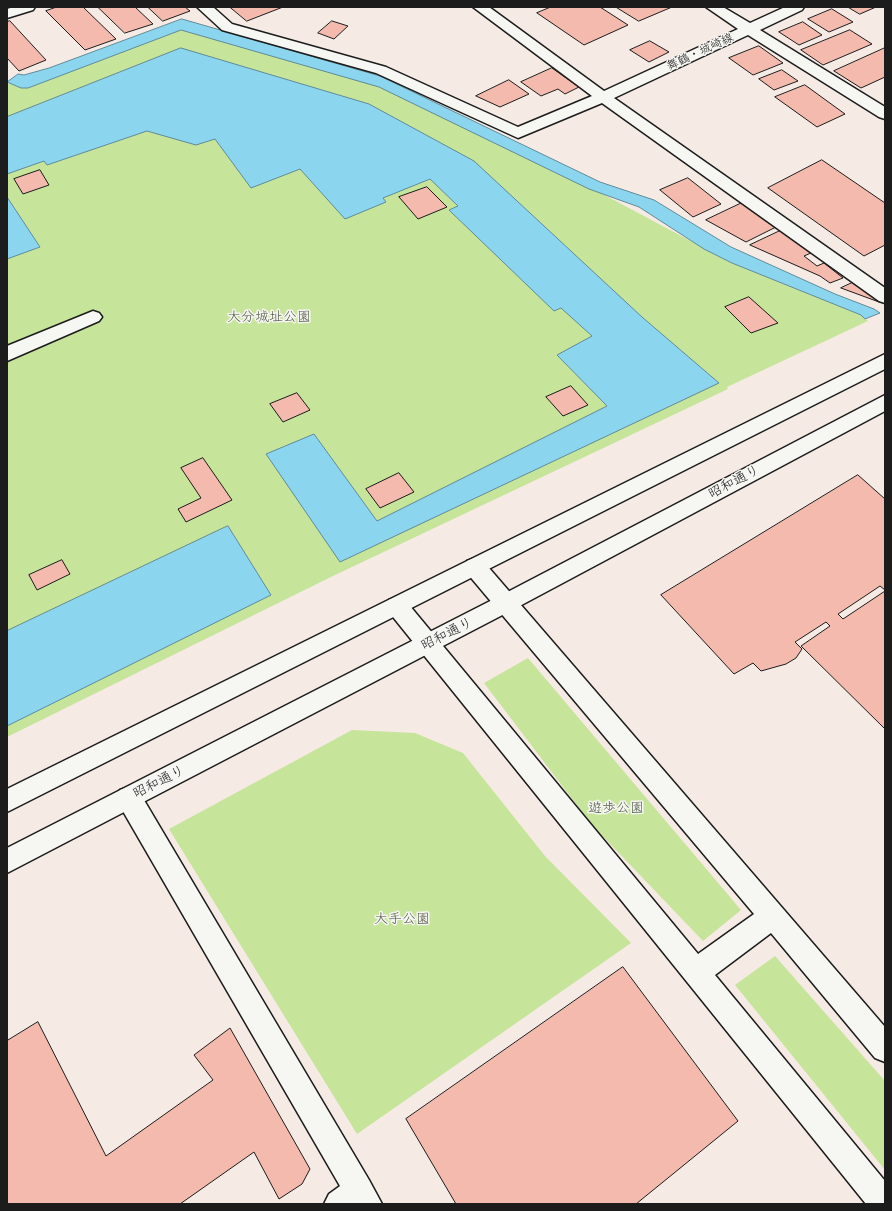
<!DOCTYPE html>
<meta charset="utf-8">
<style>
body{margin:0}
#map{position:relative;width:892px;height:1211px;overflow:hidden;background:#f6eae4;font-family:Delius,sans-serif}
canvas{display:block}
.frame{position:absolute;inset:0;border:8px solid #1c1c1c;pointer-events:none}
</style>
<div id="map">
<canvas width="892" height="1211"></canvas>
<div class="frame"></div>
</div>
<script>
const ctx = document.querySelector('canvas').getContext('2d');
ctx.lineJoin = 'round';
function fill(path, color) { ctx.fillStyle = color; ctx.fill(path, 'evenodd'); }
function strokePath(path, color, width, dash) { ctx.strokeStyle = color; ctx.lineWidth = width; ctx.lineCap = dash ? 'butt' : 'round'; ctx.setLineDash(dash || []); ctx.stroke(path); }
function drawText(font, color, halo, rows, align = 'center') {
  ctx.font = font + ' Delius,"Klee One",sans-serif'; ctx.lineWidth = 3; ctx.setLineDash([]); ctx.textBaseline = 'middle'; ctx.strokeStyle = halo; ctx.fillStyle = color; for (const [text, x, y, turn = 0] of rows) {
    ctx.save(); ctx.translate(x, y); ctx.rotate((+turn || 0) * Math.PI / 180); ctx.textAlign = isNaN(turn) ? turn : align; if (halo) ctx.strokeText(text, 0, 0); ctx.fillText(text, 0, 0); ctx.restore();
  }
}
fill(new Path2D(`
 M 182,23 L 385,78 L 732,263 L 861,315 L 868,321 L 727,387 L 728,389 L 335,575 L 7,737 L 7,84 Z
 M 528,658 L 741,910 L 703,941 L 592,825 L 484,683 Z
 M 352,730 L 415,733 L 463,753 L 545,856 L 631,943 L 357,1134 L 169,829 Z
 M 775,956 L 885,1081 L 885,1170 L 735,985 Z`), '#c7e49b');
const water = new Path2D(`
 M 182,19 L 380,76 L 600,182 L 654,200 L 731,247 L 835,294 L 874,309 L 880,313 L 865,319 L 861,315 L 732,263 L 704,249 L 639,207 L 589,189 L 379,87 L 181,30 L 28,88 L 21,88 L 7,82 L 18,74 L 24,75 L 49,68 Z
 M 181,48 L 369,104 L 474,161 L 642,317 L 719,383 L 340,562 L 266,454 L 314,434 L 377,521 L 607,406 L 557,355 L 592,336 L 561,308 L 554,311 L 449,210 L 458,206 L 430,179 L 383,198 L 386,202 L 345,219 L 300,169 L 251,188 L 215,139 L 196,145 L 147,131 L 47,165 L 44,161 L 7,174 L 7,117 Z
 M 7,197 L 40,247 L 7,259 Z
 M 228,526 L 271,595 L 7,726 L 7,631 Z`);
fill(water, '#8cd5ee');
strokePath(water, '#5f8b9a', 1);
const building = new Path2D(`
 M 57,7 L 83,7 L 116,39 L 85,50 L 46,11 Z
 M 98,7 L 135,7 L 153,24 L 125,33 Z
 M 148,7 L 185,7 L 190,11 L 163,21 Z
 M 230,7 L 283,7 L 247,21 Z
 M 551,7 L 600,7 L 628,25 L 584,45 L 537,13 Z
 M 616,7 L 672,7 L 639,21 Z
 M 848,7 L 876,7 L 860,14 Z
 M 832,9 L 853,22 L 829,32 L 808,19 Z
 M 10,21 L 46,60 L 19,71 L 7,58 L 7,22 Z
 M 332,21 L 348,26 L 334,39 L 318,33 Z
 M 803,22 L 822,35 L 799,45 L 779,32 Z
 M 850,30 L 872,44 L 823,65 L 801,50 Z
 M 650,41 L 669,52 L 649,62 L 630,50 Z
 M 759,46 L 783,63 L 753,75 L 729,58 Z
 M 885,48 L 885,77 L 861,88 L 834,71 Z
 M 552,68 L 579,87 L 565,94 L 558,89 L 541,96 L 521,82 Z
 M 782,70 L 798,81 L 774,90 L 759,79 Z
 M 509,80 L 529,94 L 500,107 L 476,96 Z
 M 805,85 L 845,114 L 817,127 L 775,97 Z
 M 822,160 L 885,203 L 885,245 L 864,256 L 768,188 Z
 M 40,170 L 49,185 L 23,194 L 14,179 Z
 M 688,178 L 721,204 L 693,217 L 660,190 Z
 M 427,187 L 447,207 L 418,219 L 399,197 Z
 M 746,201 L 778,226 L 746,242 L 706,220 Z
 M 782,230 L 811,253 L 804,256 L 817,266 L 824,263 L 843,278 L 830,283 L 820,276 L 750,245 Z
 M 856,281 L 885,300 L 879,302 L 841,288 Z
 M 749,297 L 778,323 L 751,333 L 725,307 Z
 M 571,386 L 588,405 L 563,416 L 546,397 Z
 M 297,393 L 310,410 L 283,422 L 270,404 Z
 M 203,458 L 232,500 L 186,522 L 178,509 L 201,498 L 181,468 Z
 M 399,473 L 414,492 L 380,508 L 366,489 Z
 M 858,475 L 885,499 L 885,590 L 880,586 L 838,614 L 843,619 L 885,591 L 885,729 L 801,646 L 830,626 L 826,622 L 795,642 L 802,649 L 796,658 L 786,664 L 761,671 L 753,663 L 734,674 L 661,595 Z
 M 62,560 L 70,574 L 37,590 L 29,575 Z
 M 623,967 L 738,1121 L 636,1204 L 456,1204 L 406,1119 Z
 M 38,1022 L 106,1156 L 213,1080 L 194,1055 L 230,1028 L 310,1169 L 302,1184 L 279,1199 L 254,1152 L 180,1204 L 7,1204 L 7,1041 Z`);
fill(building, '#f4baad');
strokePath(building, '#1c1c1c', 1);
const minor = new Path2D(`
 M 14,7 L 35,7 L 33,10 L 7,18 L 7,9 Z
 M 197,7 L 213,7 L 232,24 L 386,67 L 518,127 L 592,96 L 473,7 L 489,7 L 604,91 L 738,29 L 706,7 L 723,7 L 750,23 L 785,7 L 804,7 L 802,10 L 760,30 L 885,107 L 885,119 L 879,117 L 748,35 L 614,98 L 885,288 L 885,303 L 879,301 L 602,103 L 518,138 L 376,73 L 222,30 Z
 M 93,311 L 99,313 L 102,317 L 99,321 L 7,361 L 7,346 Z
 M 475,558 L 483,561 L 885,1027 L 885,1062 L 875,1058 L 771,933 L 715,975 L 885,1181 L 885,1204 L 866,1204 L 389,612 L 386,606 L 389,600 L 397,597 L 405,600 L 698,954 L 754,914 L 467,573 L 464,567 L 467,561 Z
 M 129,787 L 138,790 L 369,1180 L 382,1204 L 324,1204 L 329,1194 L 340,1186 L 120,806 L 117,798 L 120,790 Z`);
const highway = new Path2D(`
 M 885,354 L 885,369 L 7,812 L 7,789 Z
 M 885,395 L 885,411 L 514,609 L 7,873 L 7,848 L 498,597 Z`);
strokePath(minor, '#1c1c1c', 3);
strokePath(highway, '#1c1c1c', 3);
fill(minor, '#f6f6f2');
fill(highway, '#f6f6f2');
drawText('12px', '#1c1c1c', '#f6f6f2', [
 ["舞鶴・城崎線",700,52,-25]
]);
drawText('14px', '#4f5842', '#f6f6f2', [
 ["大分城址公園",269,317],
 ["遊歩公園",616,808],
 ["大手公園",402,919]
]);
drawText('14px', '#1c1c1c', '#f6f6f2', [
 ["昭和通り",734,482,-28],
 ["昭和通り",447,634,-27],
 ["昭和通り",159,782,-27]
]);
</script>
